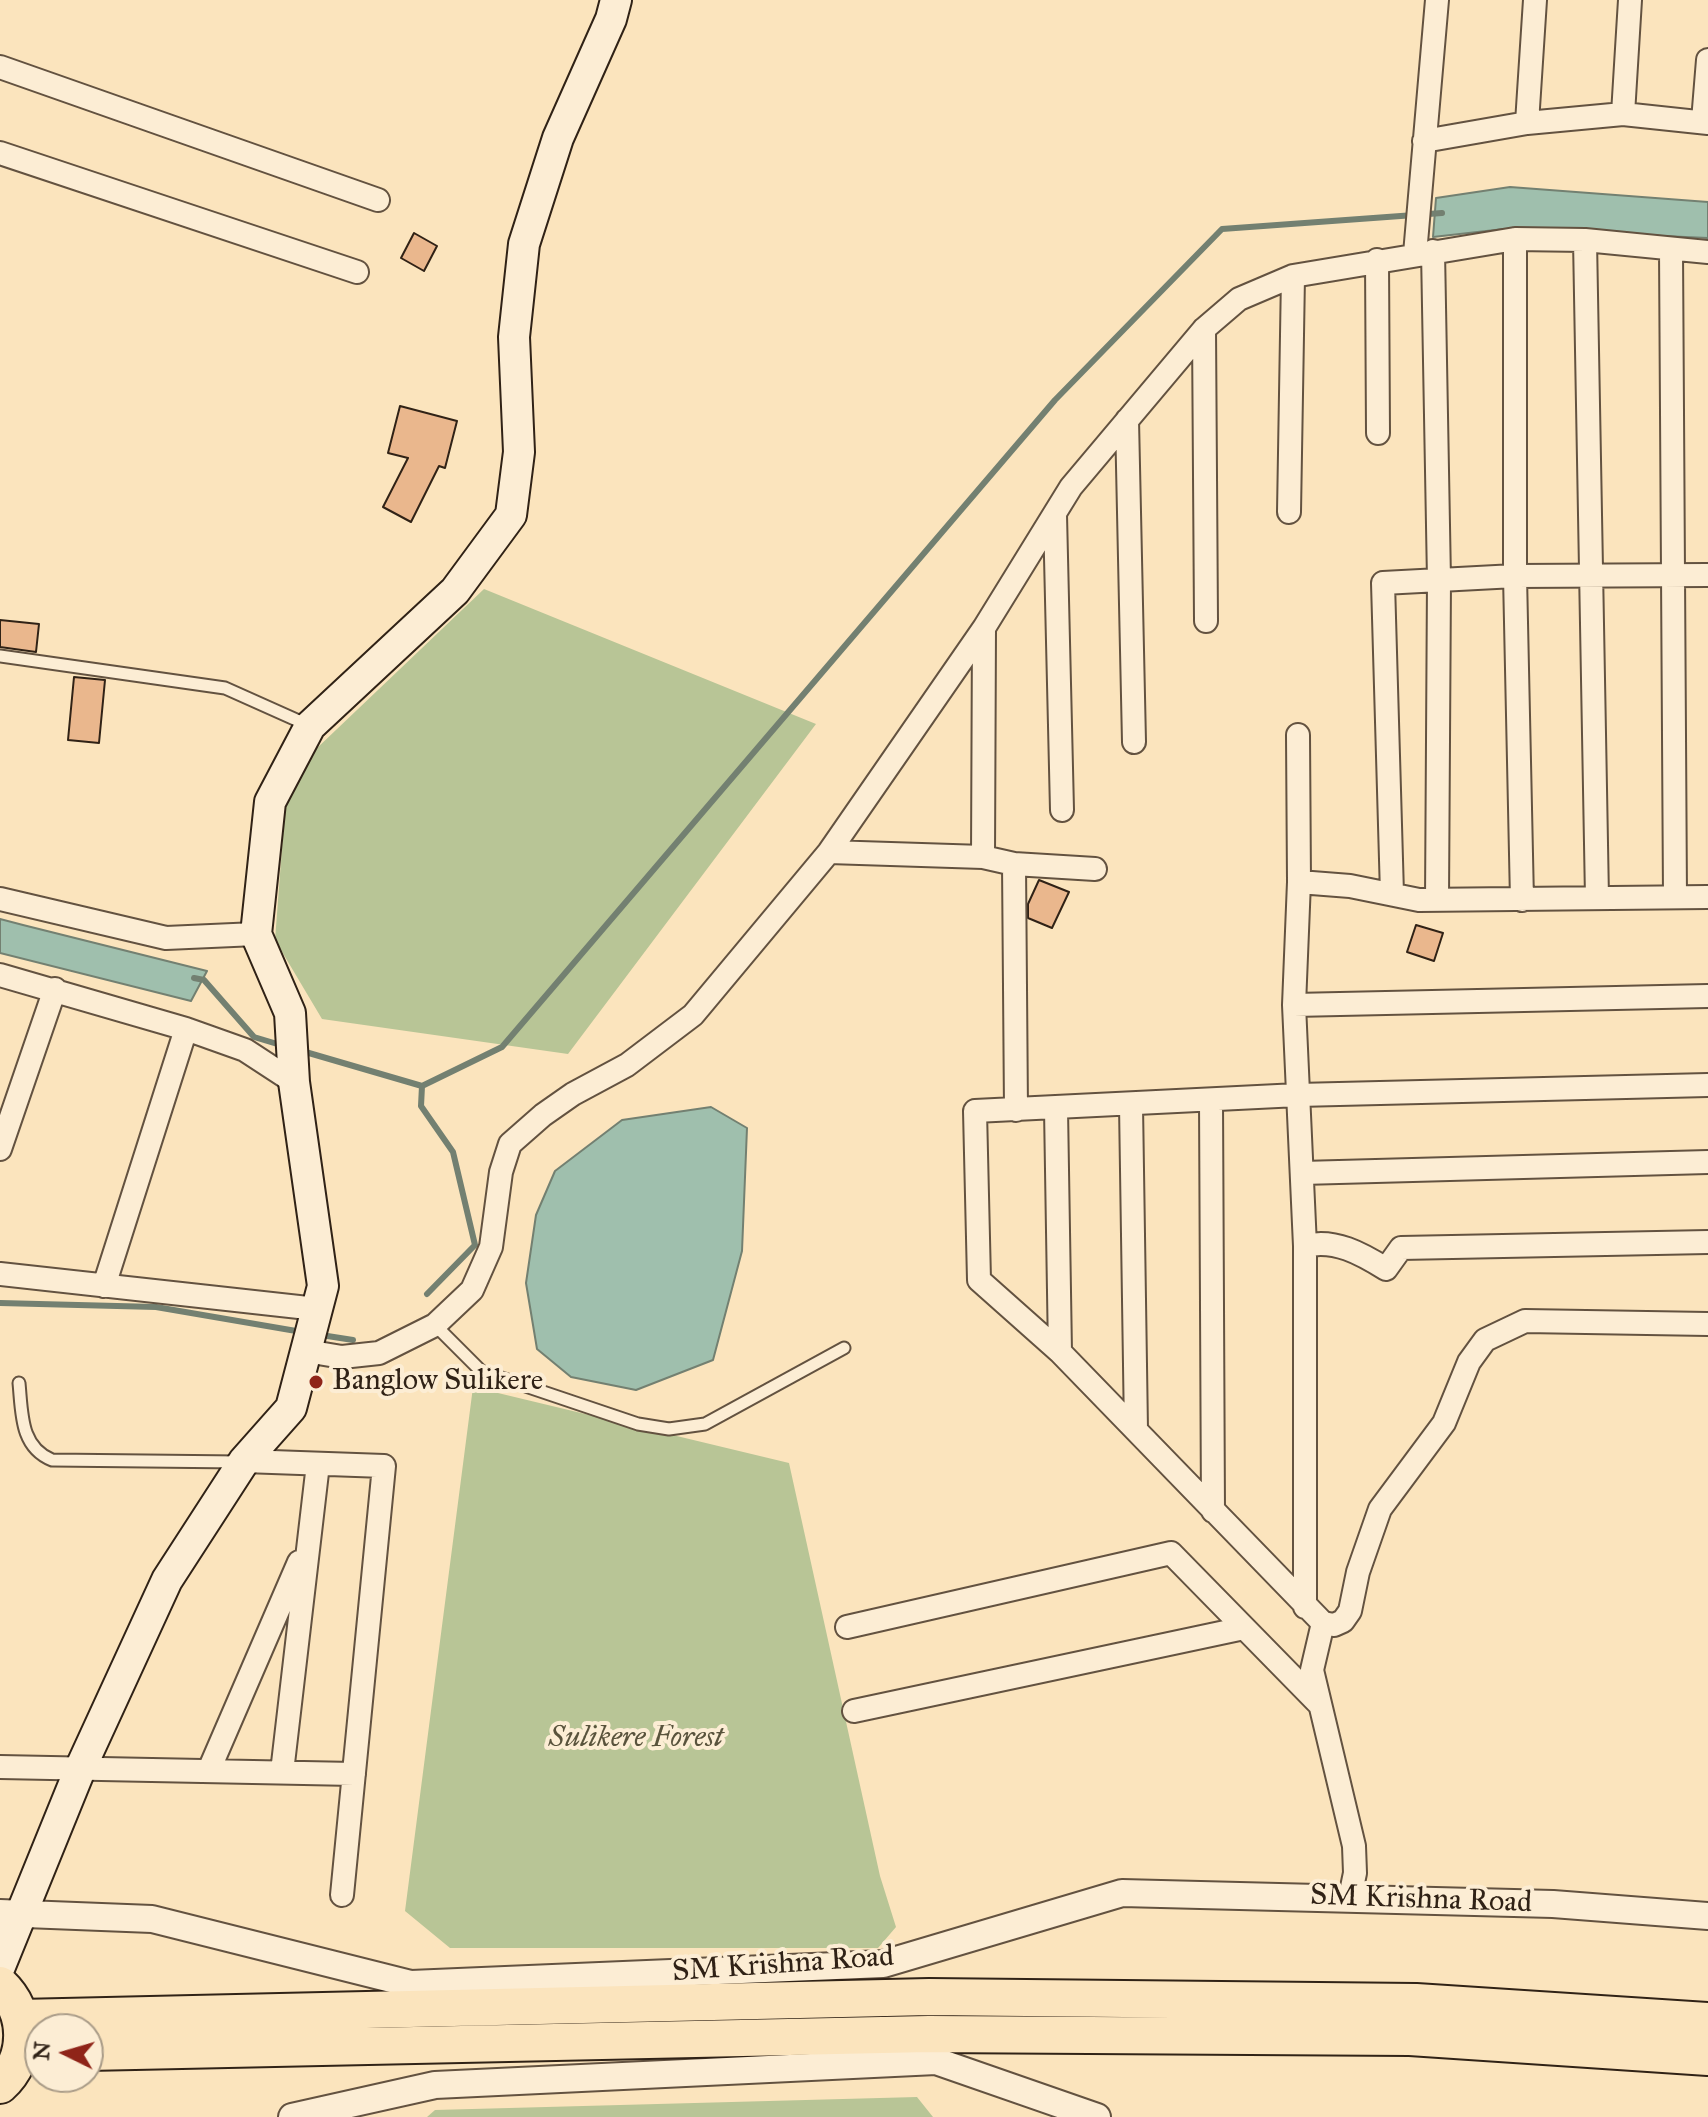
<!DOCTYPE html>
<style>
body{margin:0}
#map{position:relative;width:1708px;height:2117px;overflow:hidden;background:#fbe4bd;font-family:"IM FELL Great Primer",serif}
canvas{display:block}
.north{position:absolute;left:24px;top:2013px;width:80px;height:80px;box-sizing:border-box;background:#fcedd4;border:2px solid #aa9c88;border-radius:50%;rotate:275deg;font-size:22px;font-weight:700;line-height:32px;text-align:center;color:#302216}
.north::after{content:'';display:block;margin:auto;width:28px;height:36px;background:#8f2418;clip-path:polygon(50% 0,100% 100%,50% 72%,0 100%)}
</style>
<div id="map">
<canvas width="1708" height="2117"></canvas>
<div class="north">N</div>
</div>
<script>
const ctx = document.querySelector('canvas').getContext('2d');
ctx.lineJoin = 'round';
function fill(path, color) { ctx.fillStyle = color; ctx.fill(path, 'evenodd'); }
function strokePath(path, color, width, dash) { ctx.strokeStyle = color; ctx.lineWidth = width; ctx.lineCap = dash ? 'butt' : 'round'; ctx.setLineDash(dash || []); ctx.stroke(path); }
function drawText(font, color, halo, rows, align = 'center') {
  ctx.font = font + ' "IM FELL Great Primer",serif'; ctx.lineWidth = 8; ctx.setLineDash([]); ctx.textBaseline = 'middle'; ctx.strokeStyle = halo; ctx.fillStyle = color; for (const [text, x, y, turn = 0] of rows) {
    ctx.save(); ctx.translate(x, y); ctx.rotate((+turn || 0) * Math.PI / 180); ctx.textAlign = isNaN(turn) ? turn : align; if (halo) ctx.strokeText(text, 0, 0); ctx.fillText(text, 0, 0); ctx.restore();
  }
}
fill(new Path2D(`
 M 484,589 L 816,724 L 568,1054 L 322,1019 L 275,940 L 285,808 L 316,749 Z
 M 473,1387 L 789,1463 L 880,1876 L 896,1927 L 878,1948 L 450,1948 L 405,1911 Z
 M 917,2097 L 933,2117 L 427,2117 L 435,2110 Z`), '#b8c596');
const water = new Path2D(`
 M 1510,187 L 1708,202 L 1708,238 L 1504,229 L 1433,237 L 1436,198 Z
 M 0,919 L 23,925 L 207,971 L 191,1001 L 0,953 Z
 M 711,1107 L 747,1128 L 742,1251 L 713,1360 L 636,1390 L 571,1377 L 537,1349 L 526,1283 L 536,1215 L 555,1171 L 622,1120 Z`);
fill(water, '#9fbfad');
strokePath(water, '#738071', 2);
strokePath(new Path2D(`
 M 194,978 L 204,980 L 254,1037 L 284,1046
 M 302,1051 L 422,1086 L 502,1047 L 1055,400 L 1222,229 L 1442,213
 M 422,1086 L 421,1106 L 453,1152 L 475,1245 L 427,1294
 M 0,1303 L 156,1307 L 302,1332
 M 321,1335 L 353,1340`), '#738071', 6);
const building = new Path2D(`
 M 414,233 L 437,246 L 424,271 L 401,258 Z
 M 400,406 L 457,421 L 445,468 L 439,466 L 411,522 L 383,507 L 408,458 L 388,453 Z
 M 0,620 L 39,624 L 36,652 L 0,647 Z
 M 74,677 L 105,680 L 99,743 L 68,740 Z
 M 1039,880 L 1069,892 L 1052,928 L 1028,918 L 1028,904 Z
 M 1416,925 L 1443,933 L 1434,961 L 1407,952 Z`);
fill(building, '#eab78d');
strokePath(building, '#302216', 2);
const service = new Path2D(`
 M 0,656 L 225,688 L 310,726
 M 435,1325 L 481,1371 L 638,1424 L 669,1429 L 705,1424 L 844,1348
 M 19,1383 C 22,1413 20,1447 52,1460 L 240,1462`);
const minor = new Path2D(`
 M 0,67 L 378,200
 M 1623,114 L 1630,0
 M 1703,121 L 1708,60
 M 1527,123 L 1535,0
 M 1424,141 L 1527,123 L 1623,114 L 1708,123
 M 0,153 L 357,272
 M 1515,239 L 1515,576 L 1522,900
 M 1585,240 L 1597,898
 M 1671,250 L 1675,897
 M 1433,251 L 1439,580 L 1437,900
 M 1415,254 L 1437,0
 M 1377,260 L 1378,433
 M 1204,329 L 1206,621
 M 1127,420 L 1134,742
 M 1289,512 L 1293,276
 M 1055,515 L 1062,810
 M 1298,735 L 1299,882 L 1294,1005 L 1305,1246 L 1305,1607
 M 829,852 L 983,857 L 1014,864 L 1095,869
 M 983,857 L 984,628
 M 1014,864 L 1016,1110
 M 1299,882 L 1350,886 L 1419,900 L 1708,897
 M 1392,894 L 1383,583 L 1515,576 L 1708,575
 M 0,899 L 166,938 L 256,934
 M 0,975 L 186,1029 L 104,1286
 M 1294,1005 L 1708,996
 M 186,1029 L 245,1050 L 294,1082
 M 1708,1085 L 1298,1095 L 975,1111 L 979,1280 L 1060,1352 L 1323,1623 L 1334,1625 L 1343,1621 L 1350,1611 L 1358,1572 L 1380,1509 L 1444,1423 L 1469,1362 L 1485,1340 L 1525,1321 L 1708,1324
 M 1211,1100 L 1213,1511
 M 1131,1105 L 1136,1430
 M 1056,1109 L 1060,1352
 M 0,1149 L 55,989
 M 1302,1173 L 1708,1162
 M 1305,1246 C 1334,1238 1362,1254 1386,1269 L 1401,1248 L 1708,1242
 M 0,1274 L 317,1309
 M 306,1351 L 342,1357 L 379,1353 L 435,1325 L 472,1290 L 491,1247 L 501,1172 L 510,1144 L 543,1115 L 573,1094 L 627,1065 L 693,1015 L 829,852 L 984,628 L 1071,487 L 1204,329 L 1239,299 L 1293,276 L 1515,239 L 1585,240 L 1708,252
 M 244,1461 L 384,1466 L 342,1895
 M 1323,1623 L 1312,1670 L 1354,1846 L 1355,1873 L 1350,1897
 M 847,1627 L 1171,1553 L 1320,1705
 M 854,1711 L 1244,1628
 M 0,1767 L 354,1774
 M 209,1770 L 299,1562
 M 282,1772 L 318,1464`);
const tertiary = new Path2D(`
 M 0,1913 L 152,1919 L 411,1984 L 883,1964 L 1122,1893 L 1553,1904 L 1708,1916
 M 292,2117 L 435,2085 L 936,2061 L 1097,2117`);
const secondary = new Path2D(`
 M 0,1966 L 81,1767 L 167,1580 L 244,1461 L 291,1408 L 323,1286 L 294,1082 L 290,1013 L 256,934 L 270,802 L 310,726 L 455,591 L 511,515 L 519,452 L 514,337 L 524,244 L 558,138 L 611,19 L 616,0`);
const trunk = new Path2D(`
 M 0,1985 C 29,2012 30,2058 0,2085
 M 20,2018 L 929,1997 L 1416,2002 L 1708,2021
 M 88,2052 L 929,2034 L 1410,2037 L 1708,2057`);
strokePath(service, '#635240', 15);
strokePath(minor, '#635240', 26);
strokePath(tertiary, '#635240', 30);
strokePath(secondary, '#302216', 34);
strokePath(trunk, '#302216', 40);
strokePath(service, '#fcedd4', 11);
strokePath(minor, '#fcedd4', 22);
strokePath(tertiary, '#fcedd4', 26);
strokePath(secondary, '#fcedd4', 30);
strokePath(trunk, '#fbe4bd', 36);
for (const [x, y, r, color] of [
 [316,1382,8,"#8f2418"]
]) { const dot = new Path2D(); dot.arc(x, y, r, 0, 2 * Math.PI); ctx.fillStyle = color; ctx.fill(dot); strokePath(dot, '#fcedd4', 3); }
drawText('30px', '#302216', '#fcedd4', [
 ["Banglow Sulikere",332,1382]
], 'left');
drawText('italic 30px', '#59533c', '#fcedd4', [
 ["Sulikere Forest",636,1739]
]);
drawText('30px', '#302216', '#fcedd4', [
 ["SM Krishna Road",1421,1900,2],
 ["SM Krishna Road",783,1965,-4]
]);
</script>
